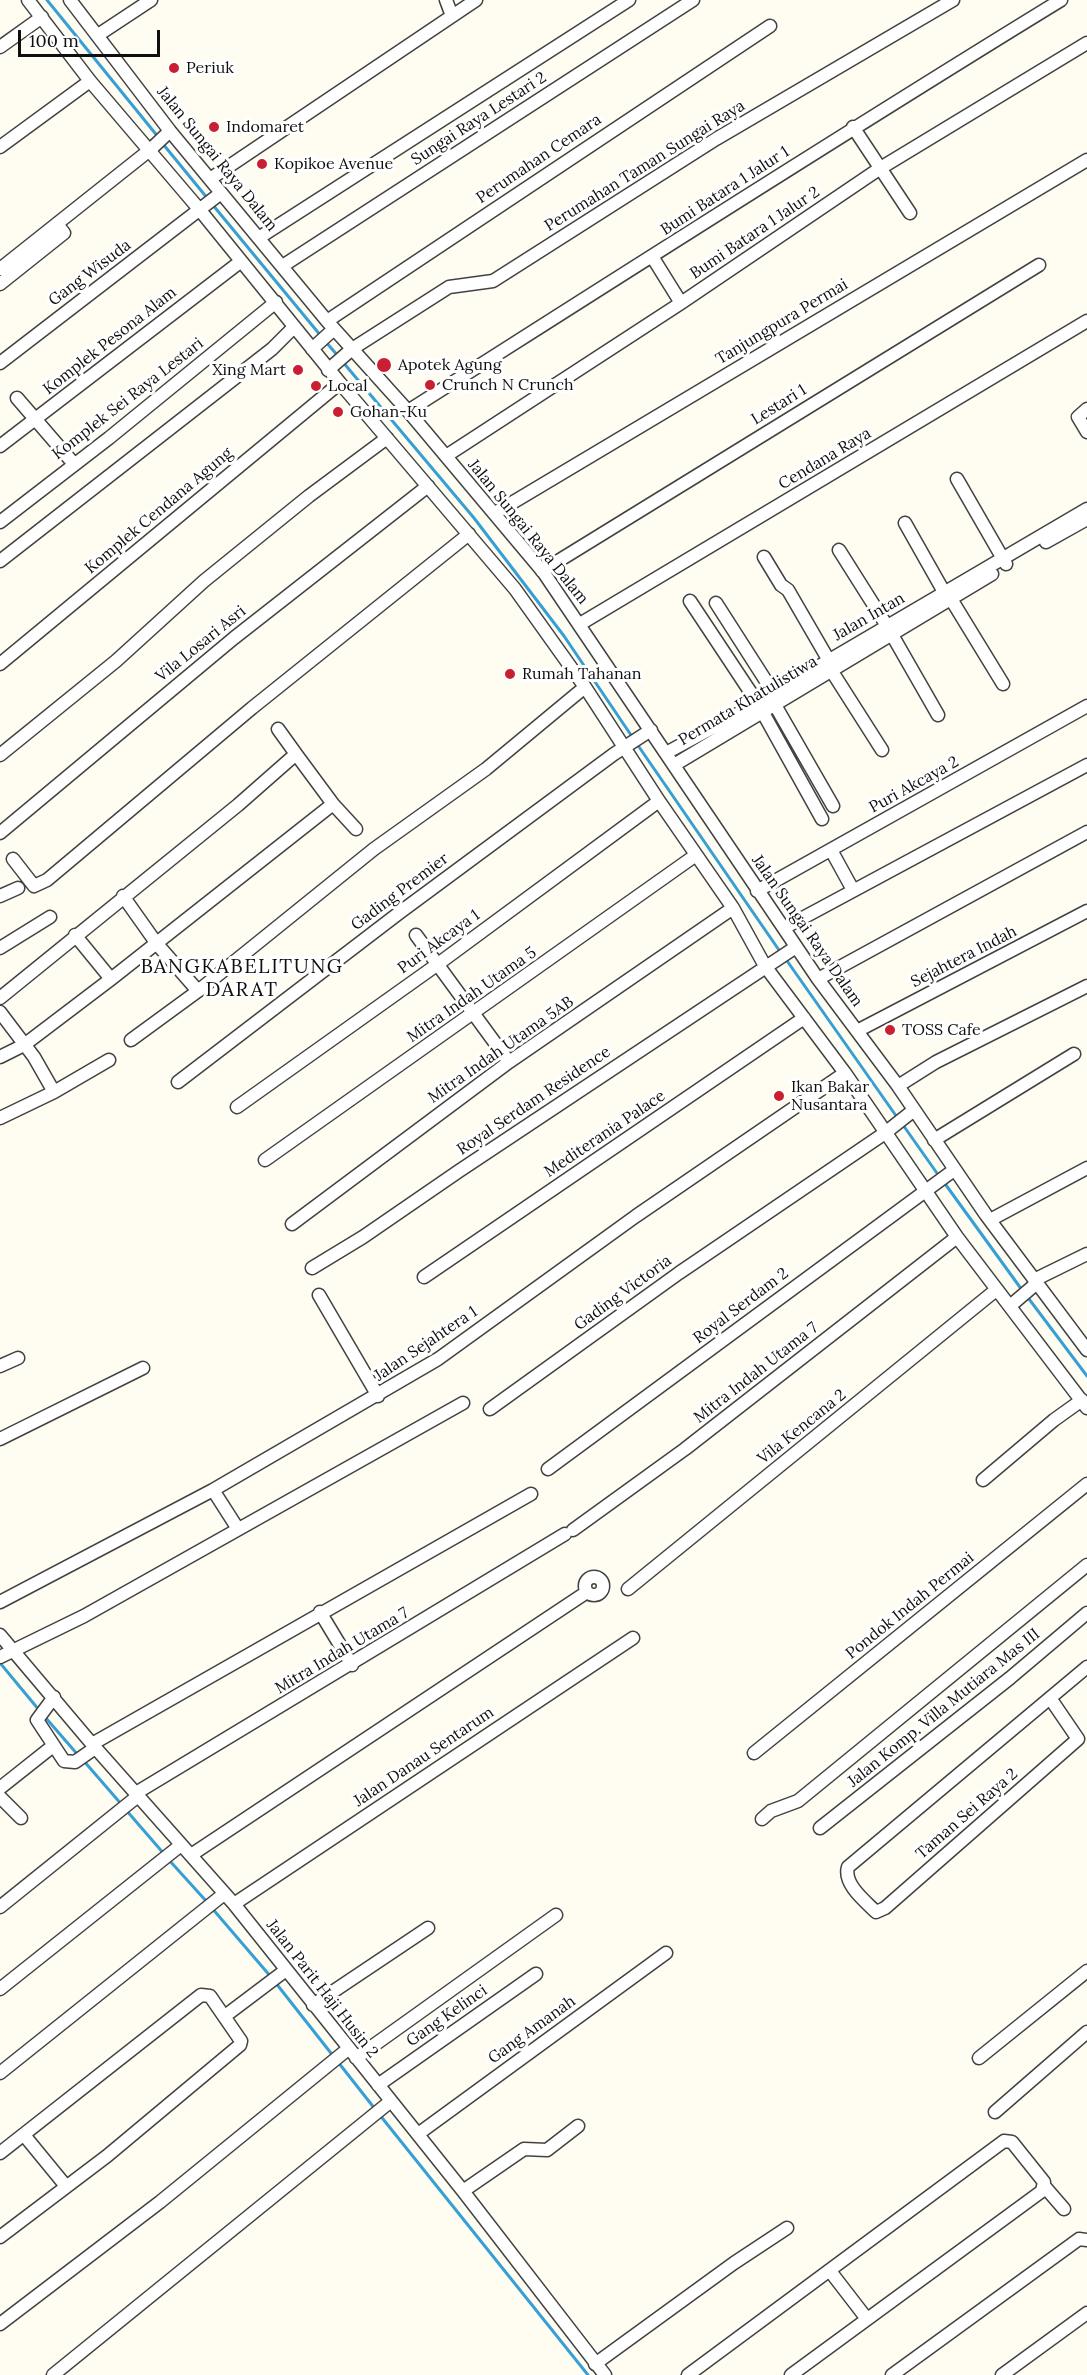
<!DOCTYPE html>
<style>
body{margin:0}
#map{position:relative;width:1087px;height:2375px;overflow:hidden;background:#fffcf2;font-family:Lora,serif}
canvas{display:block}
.scale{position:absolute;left:18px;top:30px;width:142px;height:27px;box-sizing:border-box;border:3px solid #0f0f0f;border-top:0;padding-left:8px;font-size:18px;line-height:21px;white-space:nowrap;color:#0f0f0f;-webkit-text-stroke:4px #fff;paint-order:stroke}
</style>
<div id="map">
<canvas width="1087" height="2375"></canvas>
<div class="scale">100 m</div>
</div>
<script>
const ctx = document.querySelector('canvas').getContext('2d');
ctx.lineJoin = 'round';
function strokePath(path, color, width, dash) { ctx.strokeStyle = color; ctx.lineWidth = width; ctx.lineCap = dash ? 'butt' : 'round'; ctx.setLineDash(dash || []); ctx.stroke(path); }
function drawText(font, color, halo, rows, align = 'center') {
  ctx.font = font + ' Lora,serif'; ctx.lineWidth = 6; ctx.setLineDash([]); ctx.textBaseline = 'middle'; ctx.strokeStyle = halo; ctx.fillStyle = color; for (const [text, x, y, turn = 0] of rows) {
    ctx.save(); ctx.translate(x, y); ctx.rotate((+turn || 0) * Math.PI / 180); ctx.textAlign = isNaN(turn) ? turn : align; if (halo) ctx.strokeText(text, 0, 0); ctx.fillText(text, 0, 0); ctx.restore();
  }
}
strokePath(new Path2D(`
 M 47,0 L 159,138
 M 163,144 L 208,199
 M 212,204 L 321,336
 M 325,341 L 338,356
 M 342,361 L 474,518 L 564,636 L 633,738
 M 637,744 L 781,953
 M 785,958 L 899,1120
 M 903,1125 L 939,1176
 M 943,1181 L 1022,1290
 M 1026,1295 L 1087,1376
 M 0,1663 L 39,1710
 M 45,1717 L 78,1755
 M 83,1760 L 122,1805
 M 126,1810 L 165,1855
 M 169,1860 L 207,1902
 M 211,1907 L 271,1977
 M 275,1982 L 334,2057
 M 338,2062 L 375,2109
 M 379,2114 L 588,2375`), '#369fd5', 3);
const minor = new Path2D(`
 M 28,0 L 90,81 L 199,209 L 340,383 L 515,589 L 585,687 L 659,801 L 733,908 L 765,966 L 845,1073 L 957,1237 L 1087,1408
 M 70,0 L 170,131 L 327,321 L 408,411 L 544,573 L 818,979 L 898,1086 L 986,1215 L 1087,1350
 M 446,0 L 452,16
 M 98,35 L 151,0
 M 0,47 L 42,17
 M 853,127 L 910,213
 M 0,147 L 90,81
 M 210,179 L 476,0
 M 260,237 L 629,0
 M 653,258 L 681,303
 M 284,265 L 693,0
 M 0,269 L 151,149 L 170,131
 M 0,284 L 64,233 L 57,224
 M 327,321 L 770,26
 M 312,349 L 334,329
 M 0,363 L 221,193
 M 328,370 L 352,349 L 449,287 L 493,281 L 716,139 L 953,0
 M 17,398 L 74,464
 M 1087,409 L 1078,417 L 1087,432
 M 408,411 C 625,273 842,134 1061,0
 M 0,446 L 240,262
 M 446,456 L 681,303 L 879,169 L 1087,43
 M 957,479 L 1006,564
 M 495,513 L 1087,160
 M 0,522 L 109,438 L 276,302
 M 905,523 L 944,592
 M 1046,542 L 1087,519
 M 839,550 L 887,626 L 938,715
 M 764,557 L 781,585 L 788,590 L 828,659
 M 0,561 L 272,349 L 294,327
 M 542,571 L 1039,265
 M 951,599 L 1003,684
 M 690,601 L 757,702 L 822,819
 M 716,603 L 773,692
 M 580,624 L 1087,321
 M 0,664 L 340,383
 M 831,670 L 882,750
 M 771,698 L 833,806
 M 278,729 L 296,754
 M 666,753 L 736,715 L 1087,509
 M 0,755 L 116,661 L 204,581 L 309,496 L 387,438
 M 674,765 L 992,574
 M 333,804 L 356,829
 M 0,833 L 234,638 L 428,486
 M 831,850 L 853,890
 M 13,859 L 34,886 L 47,880 L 252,708 L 469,534
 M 757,891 L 1087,706
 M 0,896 L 18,888
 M 123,896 L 157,944 L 198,991
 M 784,928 L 1087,765
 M 75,935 L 111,979
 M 416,935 L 509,1062
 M 0,948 L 50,917
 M 818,979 L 1087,832
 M 0,998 L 238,805 L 296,754 L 333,804 L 111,979 L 24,1045 L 0,1057
 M 0,1012 L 34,1057 L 54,1092
 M 857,1031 L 1087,911
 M 131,1040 L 198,991 L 374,849 L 486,769 L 585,687
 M 178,1082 L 399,913 L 614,754 L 651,730
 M 898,1086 L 936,1062 L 1087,986
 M 237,1107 L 438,964 L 659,801
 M 0,1118 L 54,1092 L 109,1060
 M 934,1140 L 1074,1054
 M 265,1160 L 696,855
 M 990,1220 L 1087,1168
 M 292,1224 L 509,1062 L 733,908
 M 312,1268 L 363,1237 L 459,1171 L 796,947
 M 424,1277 L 804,1018
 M 1034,1280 L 1087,1254
 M 319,1295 L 378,1396
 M 1010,1306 L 1037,1283
 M 0,1366 L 18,1358
 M 490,1409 L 679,1273 L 885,1133 L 914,1110
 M 0,1439 L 143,1368
 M 548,1469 L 954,1170
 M 983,1480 L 1054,1420 L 1082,1400
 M 213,1490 L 238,1529
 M 573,1530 L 685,1449 L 957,1237
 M585 1586a9 9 0 1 1 18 0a9 9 0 1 1-18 0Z
 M 628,1589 L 996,1290
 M 0,1602 L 213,1490 L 438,1359 L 636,1216 L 845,1073
 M 320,1612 L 352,1665
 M 0,1635 L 92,1744 L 234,1904 L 463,2191 L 605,2375
 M 0,1657 L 84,1616 L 463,1403
 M 54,1697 L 37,1720 L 64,1761 L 75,1762 L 95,1748
 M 1050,1698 L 1078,1739 L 885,1908 L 876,1912 C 865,1901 843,1884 848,1867 L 1087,1667
 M 92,1744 L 531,1494
 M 754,1753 L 1087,1484
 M 0,1788 L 53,1746
 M 136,1793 L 565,1534
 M 0,1797 L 21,1818
 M 762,1819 L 771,1811 L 798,1801 L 1087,1565
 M 820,1828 L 1010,1678 L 1087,1613
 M 191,1855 L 587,1592
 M 234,1904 L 633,1638
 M 0,1907 L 138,1796
 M 0,1989 L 181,1845
 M 313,2005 L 428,1928
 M 225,2016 L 286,1970
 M 356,2058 L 556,1915
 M 979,2058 L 1087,1971
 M 0,2073 L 224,1894
 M 378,2085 L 536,1974
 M 995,2112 L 1087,2032
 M 418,2134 L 666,1953
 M 24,2135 L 65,2185
 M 0,2153 L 201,1995 L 210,1996 L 241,2041 L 240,2045 L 107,2156 L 0,2237
 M 1045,2187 L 1064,2209
 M 463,2191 L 524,2149 L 547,2150 L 578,2126
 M 830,2271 L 867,2319
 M 0,2324 L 160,2202 L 348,2049
 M 595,2364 L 734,2263 L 787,2228
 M 53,2375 L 391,2101
 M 688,2375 L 1004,2141 L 1012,2142 L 1044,2182 L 1042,2191 L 791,2375
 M 892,2375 L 1079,2239 L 1087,2240
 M 1002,2375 L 1087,2313`);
strokePath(minor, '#424242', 15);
strokePath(minor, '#fff', 12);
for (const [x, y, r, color] of [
 [174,68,6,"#c81f32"],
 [214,127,6,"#c81f32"],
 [262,164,6,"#c81f32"],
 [384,365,8,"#c81f32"],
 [298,370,6,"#c81f32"],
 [430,385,6,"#c81f32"],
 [316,386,6,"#c81f32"],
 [338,412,6,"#c81f32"],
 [510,674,6,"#c81f32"],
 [890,1030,6,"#c81f32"],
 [779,1096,6,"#c81f32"]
]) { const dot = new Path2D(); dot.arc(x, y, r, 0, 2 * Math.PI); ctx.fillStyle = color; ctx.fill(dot); strokePath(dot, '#fff', 2); }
drawText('16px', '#0f0f0f', '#fff', [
 ["Periuk",186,68],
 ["Indomaret",226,127],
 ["Kopikoe Avenue",274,164],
 ["Apotek Agung",398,365],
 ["Xing Mart",286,370,"right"],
 ["Crunch N Crunch",442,385],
 ["Local",328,386],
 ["Gohan-Ku",350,412],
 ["Rumah Tahanan",522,674],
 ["TOSS Cafe",902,1030],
 ["Ikan Bakar",791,1087],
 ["Nusantara",791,1105]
], 'left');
drawText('16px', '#0f0f0f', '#fff', [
 ["Sungai Raya Lestari 2",479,119,-33],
 ["Jalan Sungai Raya Dalam",217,159,51],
 ["Perumahan Cemara",539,159,-34],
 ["Perumahan Taman Sungai Raya",645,166,-32],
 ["Bumi Batara 1 Jalur 1",725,191,-33],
 ["Bumi Batara 1 Jalur 2",755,233,-34],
 ["Gang Wisuda",90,273,-37],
 ["Tanjungpura Permai",782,322,-31],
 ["Komplek Pesona Alam",110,341,-38],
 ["Komplek Sei Raya Lestari",128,399,-38],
 ["Lestari 1",779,405,-32],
 ["Cendana Raya",825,459,-31],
 ["Komplek Cendana Agung",159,511,-40],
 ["Jalan Sungai Raya Dalam",528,532,51],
 ["Jalan Intan",869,617,-30],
 ["Vila Losari Asri",201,644,-39],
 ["Permata Khatulistiwa",748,701,-31],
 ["Puri Akcaya 2",914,785,-29],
 ["Gading Premier",400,892,-37],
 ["Jalan Sungai Raya Dalam",807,931,55],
 ["Puri Akcaya 1",439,942,-36],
 ["Sejahtera Indah",964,957,-27],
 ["Mitra Indah Utama 5",472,995,-35],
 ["Mitra Indah Utama 5AB",501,1050,-35],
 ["Royal Serdam Residence",534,1101,-34],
 ["Mediterania Palace",605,1134,-34],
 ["Gading Victoria",623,1293,-36],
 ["Royal Serdam 2",741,1306,-37],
 ["Jalan Sejahtera 1",426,1344,-34],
 ["Mitra Indah Utama 7",756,1373,-38],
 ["Vila Kencana 2",802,1427,-39],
 ["Pondok Indah Permai",910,1606,-39],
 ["Mitra Indah Utama 7",342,1651,-31],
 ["Jalan Komp. Villa Mutiara Mas III",944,1708,-39],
 ["Jalan Danau Sentarum",424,1757,-34],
 ["Taman Sei Raya 2",967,1814,-41],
 ["Jalan Parit Haji Husin 2",322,1989,52],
 ["Gang Kelinci",447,2016,-35],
 ["Gang Amanah",532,2030,-36]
]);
ctx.letterSpacing = '1.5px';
drawText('20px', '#0f0f0f', '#fff', [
 ["BANGKABELITUNG",242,967],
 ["DARAT",242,990]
]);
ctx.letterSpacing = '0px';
</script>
